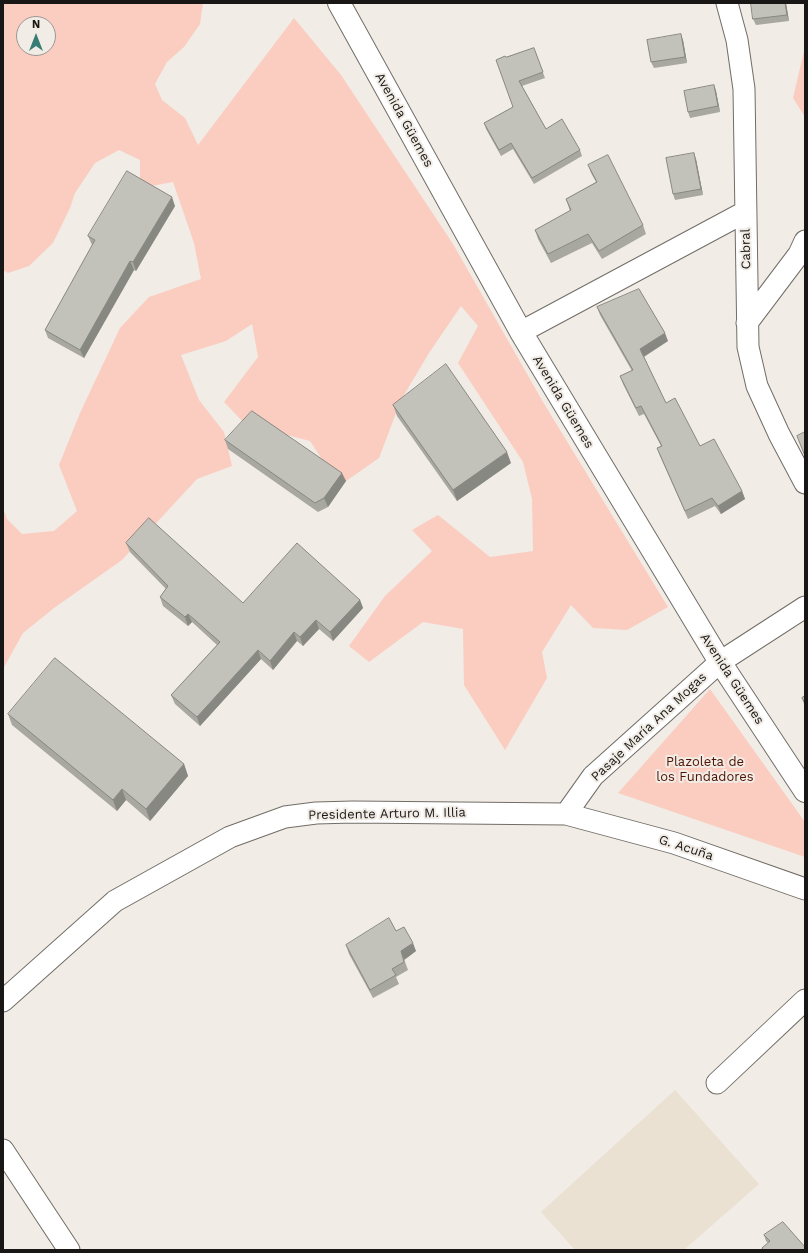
<!DOCTYPE html>
<meta charset="utf-8">
<style>
body{margin:0}
#map{position:relative;width:808px;height:1253px;overflow:hidden;background:#f1ece5;font-family:"Work Sans",sans-serif}
canvas{display:block}
.frame{position:absolute;inset:0;border:4px solid #191715;pointer-events:none}
.north{position:absolute;left:16px;top:16px;width:40px;height:40px;box-sizing:border-box;background:#f1ece5;border:1px solid #9b9792;border-radius:50%;rotate:0deg;font-size:11px;font-weight:700;line-height:16px;text-align:center;color:#191715}
.north::after{content:'';display:block;margin:auto;width:14px;height:18px;background:#367d74;clip-path:polygon(50% 0,100% 100%,50% 72%,0 100%)}
</style>
<div id="map">
<canvas width="808" height="1253"></canvas>
<div class="frame"></div>
<div class="north">N</div>
</div>
<script>
const ctx = document.querySelector('canvas').getContext('2d');
ctx.lineJoin = 'round';
function fill(path, color) { ctx.fillStyle = color; ctx.fill(path, 'evenodd'); }
function strokePath(path, color, width, dash) { ctx.strokeStyle = color; ctx.lineWidth = width; ctx.lineCap = dash ? 'butt' : 'round'; ctx.setLineDash(dash || []); ctx.stroke(path); }
function drawText(font, color, halo, rows, align = 'center') {
  ctx.font = font + ' "Work Sans",sans-serif'; ctx.lineWidth = 4; ctx.setLineDash([]); ctx.textBaseline = 'middle'; ctx.strokeStyle = halo; ctx.fillStyle = color; for (const [text, x, y, turn = 0] of rows) {
    ctx.save(); ctx.translate(x, y); ctx.rotate((+turn || 0) * Math.PI / 180); ctx.textAlign = isNaN(turn) ? turn : align; if (halo) ctx.strokeText(text, 0, 0); ctx.fillText(text, 0, 0); ctx.restore();
  }
}
fill(new Path2D(`
 M 675,1090 L 759,1184 L 684,1250 L 575,1250 L 541,1212 Z`), '#eae1d3');
fill(new Path2D(`
 M 3,3 L 203,3 L 200,24 L 184,47 L 167,62 L 155,84 L 162,100 L 185,118 L 198,145 L 294,18 L 341,75 L 453,244 L 543,402 L 668,607 L 627,630 L 593,628 L 571,605 L 542,652 L 547,678 L 505,750 L 464,685 L 463,629 L 423,622 L 369,662 L 349,646 L 385,596 L 432,551 L 412,530 L 438,515 L 490,557 L 533,551 L 532,499 L 523,462 L 458,363 L 478,326 L 461,306 L 429,353 L 401,400 L 379,458 L 339,486 L 310,441 L 245,424 L 224,402 L 258,357 L 252,324 L 226,341 L 181,355 L 199,400 L 224,432 L 232,466 L 197,479 L 122,560 L 54,608 L 23,633 L 3,669 L 3,508 L 7,519 L 22,534 L 54,531 L 77,511 L 59,465 L 80,413 L 120,328 L 149,297 L 201,279 L 194,243 L 173,182 L 140,188 L 140,160 L 119,150 L 95,163 L 75,193 L 70,208 L 53,243 L 29,266 L 8,273 L 3,270 ZM 24,24 L 48,24 L 48,48 L 24,48 Z
 M 805,47 L 805,117 L 793,98 Z
 M 710,689 L 805,822 L 805,857 L 618,793 Z`), '#facdc0');
const street = new Path2D(`
 M 727,3 L 737,40 L 744,89 L 748,347 L 757,386 L 779,434 L 805,483
 M 747,323 L 799,254 L 805,241
 M 521,332 L 745,212
 M 566,814 L 593,776 L 720,662 L 805,607
 M 3,1001 L 115,901 L 230,837 L 285,817 L 316,813 L 353,812 L 566,814 L 674,843 L 805,889
 M 717,1083 L 805,1000
 M 3,1150 L 69,1250`);
const secondary = new Path2D(`
 M 339,3 L 521,332 L 720,662 L 805,791`);
strokePath(street, '#716d67', 23);
strokePath(secondary, '#716d67', 24);
strokePath(street, '#fff', 21);
strokePath(secondary, '#fff', 22);
fill(new Path2D(`
 M 786,3 L 789,21 L 756,25 L 753,19 Z
 M 683,40 L 687,63 L 654,68 L 651,62 Z
 M 534,48 L 545,78 L 522,86 L 546,129 L 580,150 L 582,156 L 534,184 L 513,149 L 501,156 L 486,129 L 484,123 L 513,107 L 506,57 Z
 M 714,85 L 716,91 L 720,112 L 690,118 L 688,112 Z
 M 696,159 L 703,195 L 675,200 L 673,194 Z
 M 588,165 L 643,225 L 646,234 L 602,259 L 592,243 L 551,263 L 538,239 L 535,230 L 570,211 L 566,199 L 596,182 L 591,173 Z
 M 175,206 L 136,271 L 134,270 L 84,358 L 48,338 L 45,330 L 93,245 L 92,245 L 88,236 Z
 M 597,307 L 668,341 L 644,357 L 666,403 L 700,446 L 742,491 L 745,499 L 721,514 L 715,506 L 688,519 L 660,456 L 657,448 L 661,446 L 644,414 L 639,416 L 623,384 L 620,376 L 632,371 L 600,315 Z
 M 393,405 L 511,463 L 457,501 L 397,416 Z
 M 225,440 L 346,481 L 328,507 L 318,512 L 228,449 Z
 M 126,543 L 243,603 L 360,600 L 363,608 L 333,641 L 319,629 L 303,646 L 297,641 L 273,670 L 261,659 L 200,726 L 175,704 L 171,695 L 217,645 L 192,622 L 188,626 L 163,606 L 160,597 L 166,589 L 130,552 Z
 M 805,696 L 805,707 L 802,698 Z
 M 8,714 L 184,764 L 188,776 L 150,821 L 126,800 L 117,811 L 12,725 Z
 M 396,931 L 416,951 L 404,960 L 408,970 L 396,977 L 399,984 L 373,998 L 349,954 L 346,945 Z
 M 764,1235 L 805,1250 L 762,1250 L 762,1248 L 768,1243 L 766,1241 Z`), '#a8a7a0');
fill(new Path2D(`
 M 785,3 L 786,3 L 789,21 L 787,15 Z
 M 681,34 L 683,40 L 687,63 L 685,57 Z
 M 714,85 L 716,91 L 720,112 L 718,106 Z
 M 694,153 L 696,159 L 703,195 L 701,189 Z
 M 172,197 L 175,206 L 136,271 L 133,262 Z
 M 130,261 L 134,270 L 84,358 L 80,350 Z
 M 665,333 L 668,341 L 643,357 L 640,349 Z
 M 507,452 L 511,463 L 457,501 L 453,490 Z
 M 342,473 L 346,481 L 328,507 L 324,498 Z
 M 742,491 L 745,499 L 721,514 L 718,506 Z
 M 360,600 L 363,608 L 333,641 L 330,632 Z
 M 188,614 L 192,622 L 188,626 L 185,617 Z
 M 316,620 L 319,629 L 303,646 L 300,637 Z
 M 294,632 L 297,641 L 273,670 L 270,661 Z
 M 258,650 L 261,659 L 200,726 L 197,717 Z
 M 184,764 L 188,776 L 150,821 L 146,809 Z
 M 122,789 L 126,800 L 117,811 L 113,800 Z
 M 413,943 L 416,951 L 404,960 L 408,970 L 401,951 Z`), '#888882');
const building = new Path2D(`
 M 751,3 L 785,3 L 787,15 L 753,19 Z
 M 681,34 L 685,57 L 651,62 L 647,40 Z
 M 534,48 L 543,72 L 519,81 L 546,129 L 562,119 L 580,150 L 532,178 L 511,143 L 499,150 L 484,123 L 513,107 L 496,60 L 505,56 L 506,57 Z
 M 714,85 L 718,106 L 688,112 L 684,91 Z
 M 694,153 L 701,189 L 673,194 L 666,158 Z
 M 608,155 L 643,225 L 599,251 L 588,234 L 548,254 L 535,230 L 571,210 L 566,199 L 597,182 L 588,165 Z
 M 127,171 L 172,197 L 133,262 L 130,261 L 80,350 L 45,330 L 95,240 L 88,236 Z
 M 639,289 L 665,333 L 640,349 L 666,403 L 675,398 L 700,446 L 714,439 L 742,491 L 718,506 L 712,498 L 685,511 L 657,448 L 662,446 L 641,406 L 636,408 L 620,376 L 633,370 L 597,307 Z
 M 446,364 L 507,452 L 453,490 L 393,405 Z
 M 252,411 L 342,473 L 324,498 L 315,503 L 225,440 Z
 M 805,432 L 805,456 L 797,436 Z
 M 149,518 L 243,603 L 297,543 L 360,600 L 330,632 L 316,620 L 300,637 L 294,632 L 270,661 L 258,650 L 197,717 L 171,695 L 220,642 L 188,614 L 185,617 L 160,597 L 168,586 L 126,543 Z
 M 55,658 L 184,764 L 146,809 L 122,789 L 113,800 L 8,714 Z
 M 805,696 L 805,703 L 802,698 Z
 M 389,918 L 396,931 L 404,927 L 413,943 L 401,951 L 404,962 L 392,969 L 396,975 L 370,990 L 346,945 Z
 M 783,1222 L 805,1247 L 805,1250 L 763,1250 L 762,1248 L 770,1241 L 764,1235 Z`);
fill(building, '#c3c2ba');
strokePath(building, '#888882', 1);
drawText('13px', '#191715', '#f1ece5', [
 ["Avenida Güemes",404,120,61],
 ["Cabral",746,249,-91],
 ["Avenida Güemes",563,402,59],
 ["Avenida Güemes",732,679,57],
 ["Pasaje María Ana Mogas",649,727,-43],
 ["Presidente Arturo M. Illia",387,814,-1],
 ["G. Acuña",686,848,18]
]);
drawText('13px', '#4f1304', '#f1ece5', [
 ["Plazoleta de",705,762],
 ["los Fundadores",705,777]
]);
</script>
